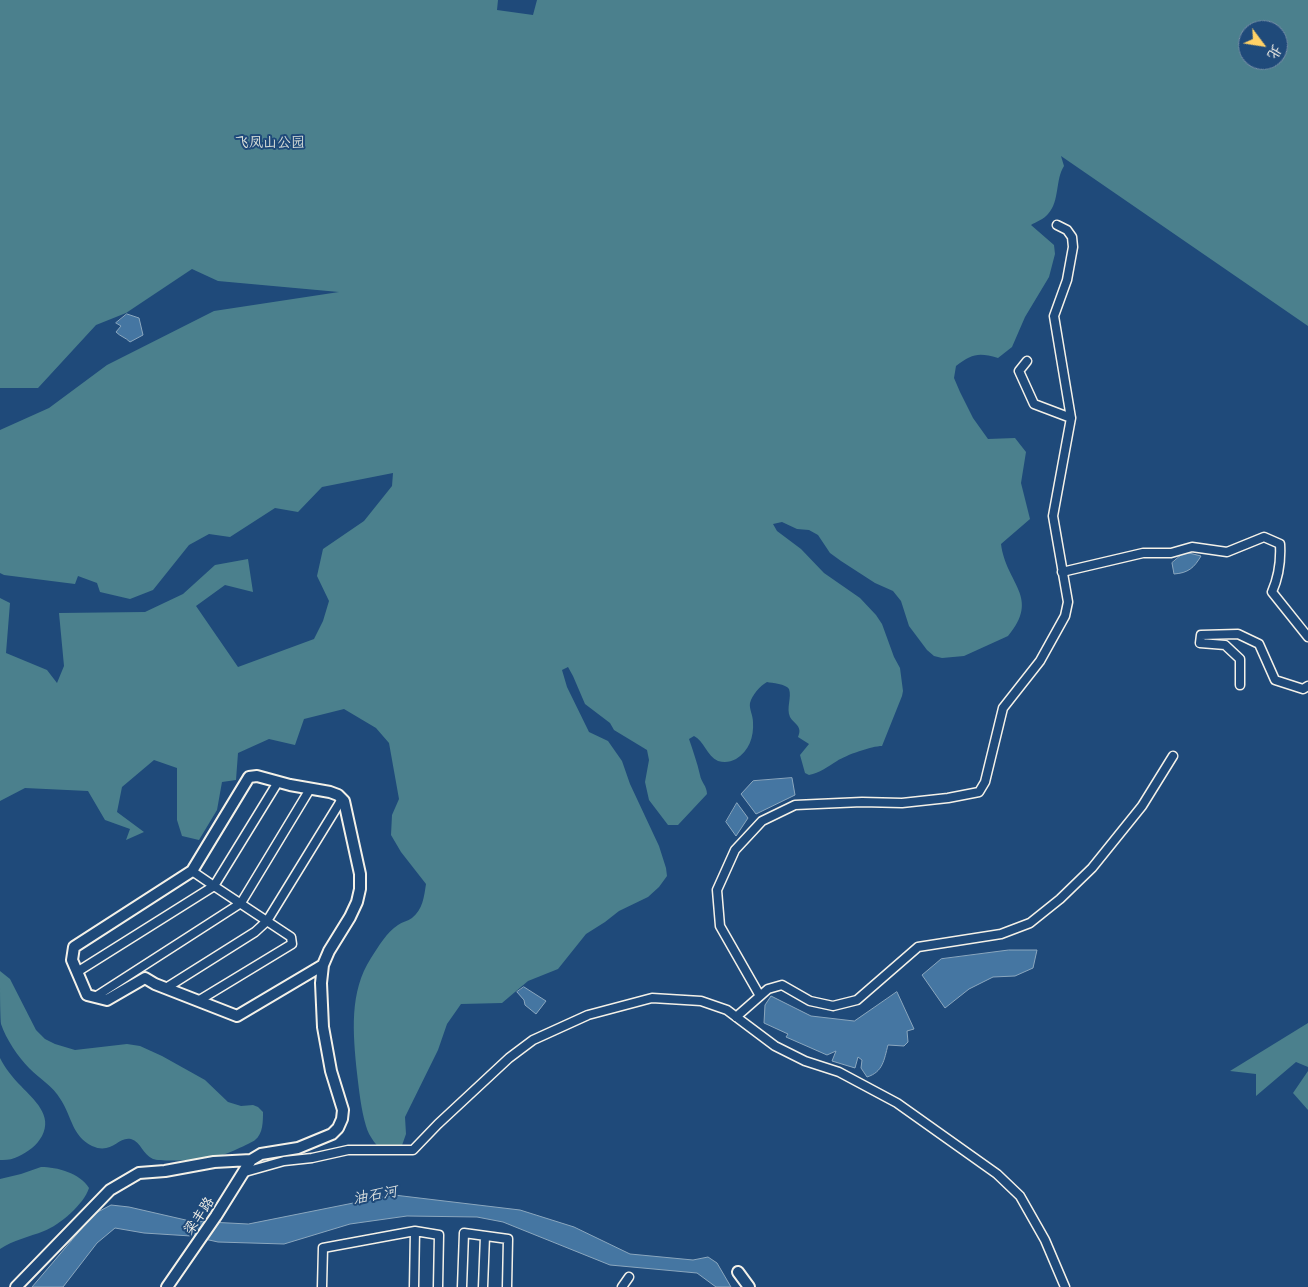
<!DOCTYPE html>
<meta charset="utf-8">
<style>
body{margin:0}
#map{position:relative;width:1308px;height:1287px;overflow:hidden;background:#1f4a7a;font-family:Mali,"LXGW WenKai TC",sans-serif}
canvas{display:block}
.north{position:absolute;left:1238px;top:20px;width:50px;height:50px;box-sizing:border-box;background:#1f4a7a;border:1px solid #748da6;border-radius:50%;rotate:121deg;font-size:14px;font-weight:700;line-height:20px;text-align:center;color:#f4f1e8}
.north::after{content:'';display:block;margin:auto;width:18px;height:22px;background:#ffd166;clip-path:polygon(50% 0,100% 100%,50% 72%,0 100%)}
</style>
<div id="map">
<canvas width="1308" height="1287"></canvas>
<div class="north">北</div>
</div>
<script>
const ctx = document.querySelector('canvas').getContext('2d');
ctx.lineJoin = 'round';
function fill(path, color) { ctx.fillStyle = color; ctx.fill(path, 'evenodd'); }
function strokePath(path, color, width, dash) { ctx.strokeStyle = color; ctx.lineWidth = width; ctx.lineCap = dash ? 'butt' : 'round'; ctx.setLineDash(dash || []); ctx.stroke(path); }
function drawText(font, color, halo, rows, align = 'center') {
  ctx.font = font + ' Mali,"LXGW WenKai TC",sans-serif'; ctx.lineWidth = 4; ctx.setLineDash([]); ctx.textBaseline = 'middle'; ctx.strokeStyle = halo; ctx.fillStyle = color; for (const [text, x, y, turn = 0] of rows) {
    ctx.save(); ctx.translate(x, y); ctx.rotate((+turn || 0) * Math.PI / 180); ctx.textAlign = isNaN(turn) ? turn : align; if (halo) ctx.strokeText(text, 0, 0); ctx.fillText(text, 0, 0); ctx.restore();
  }
}
fill(new Path2D(`
 M 0,0 L 498,0 L 497,10 L 533,15 L 537,0 L 1308,0 L 1308,326 L 1061,156 L 1064,166 C 1055,180 1060,201 1048,214 C 1044,219 1036,222 1031,225 L 1054,245 L 1055,254 L 1049,277 L 1025,317 L 1012,347 L 998,358 C 978,352 972,354 956,366 L 954,378 L 960,392 L 973,418 L 988,439 L 1015,438 L 1026,452 L 1021,483 L 1030,519 L 1001,544 C 1006,584 1041,597 1008,636 L 964,656 L 942,658 L 934,656 L 927,650 L 909,626 L 901,601 L 893,591 L 875,583 L 841,561 L 830,553 L 818,535 L 809,530 L 797,529 L 782,522 L 773,524 L 777,531 L 801,549 L 824,573 L 860,598 L 876,615 L 882,624 L 894,657 L 900,668 L 903,691 L 902,696 L 882,746 C 872,746 846,755 837,761 C 827,767 820,773 809,775 L 805,773 L 800,755 L 809,744 L 798,737 C 803,726 794,724 790,717 C 786,708 792,697 789,689 C 786,684 772,683 767,682 C 760,686 752,695 750,703 C 749,709 753,715 753,722 C 754,737 749,751 736,759 C 730,762 725,763 718,761 C 707,756 704,741 694,736 L 689,739 C 693,751 697,762 700,775 C 701,782 707,786 707,794 L 678,825 L 668,825 L 649,800 L 645,782 L 649,760 L 647,750 L 614,730 L 610,723 L 585,704 L 573,676 L 568,667 L 562,670 L 567,687 L 589,732 L 608,741 L 622,761 L 630,784 L 659,846 L 666,868 L 667,876 L 659,887 L 648,897 L 619,911 L 605,922 L 586,934 L 558,969 L 528,981 L 502,1003 L 461,1004 L 447,1024 L 438,1050 L 405,1117 L 406,1134 L 400,1151 L 385,1154 C 377,1146 369,1137 366,1126 C 361,1109 359,1090 357,1073 C 353,1033 349,992 371,958 C 378,947 387,932 398,925 C 402,922 408,921 412,918 C 423,909 424,897 426,884 L 401,852 L 391,835 L 392,815 L 399,799 L 389,743 L 376,728 L 344,709 L 304,719 L 295,745 L 269,739 L 238,753 L 236,780 L 222,782 L 217,810 L 199,840 L 182,836 L 177,820 L 177,768 L 154,760 L 122,787 L 117,812 L 144,832 L 126,840 L 130,829 L 105,820 L 88,791 L 25,788 L 0,801 L 0,598 L 10,603 L 6,653 L 47,670 L 57,683 L 64,666 L 59,613 L 145,612 L 183,594 L 215,565 L 248,559 L 253,592 L 225,585 L 196,606 L 238,667 L 314,639 L 323,621 L 329,601 L 317,576 L 323,549 L 364,521 L 392,486 L 393,473 L 322,487 L 298,512 L 275,508 L 230,537 L 209,534 L 189,545 L 153,590 L 130,599 L 100,592 L 97,583 L 78,576 L 75,584 L 4,575 L 0,573 L 0,430 L 49,408 L 107,365 L 214,311 L 339,292 L 218,281 L 192,269 L 126,313 L 96,325 L 38,388 L 0,388 ZM 1248,30 L 1278,30 L 1278,60 L 1248,60 Z
 M 0,971 L 10,979 L 36,1030 L 45,1039 L 55,1044 L 75,1050 L 127,1044 L 140,1046 L 162,1056 L 205,1080 L 228,1102 L 241,1106 L 253,1105 L 258,1107 L 263,1112 C 263,1121 263,1134 255,1140 C 252,1143 222,1156 217,1157 C 208,1160 161,1162 153,1159 C 143,1155 141,1142 131,1139 C 118,1136 112,1155 92,1146 C 72,1136 72,1117 61,1100 C 52,1085 41,1080 29,1068 C 18,1057 6,1039 1,1024 C 0,1012 0,984 0,971 Z
 M 1308,1023 L 1308,1067 L 1296,1062 L 1256,1096 L 1256,1074 L 1230,1071 Z
 M 0,1058 C 5,1068 13,1078 21,1086 C 34,1100 53,1115 42,1136 C 39,1141 36,1145 32,1148 C 22,1155 13,1161 0,1160 Z
 M 1308,1071 L 1308,1110 L 1293,1093 Z
 M 41,1167 C 57,1167 80,1173 89,1188 C 84,1204 60,1225 44,1231 C 29,1237 13,1240 0,1249 L 0,1179 L 21,1174 Z`), '#4b808d');
const water = new Path2D(`
 M 127,314 L 139,318 L 143,335 L 130,342 C 125,337 121,337 116,332 L 121,326 L 116,323 Z
 M 1185,552 L 1201,556 C 1194,568 1188,573 1174,574 L 1172,563 Z
 M 792,778 L 795,795 L 756,814 L 741,794 L 753,781 Z
 M 737,803 L 748,818 L 736,836 L 726,822 Z
 M 1009,950 L 1037,950 L 1033,968 L 1015,976 L 993,977 L 969,989 L 945,1008 L 922,975 L 941,959 Z
 M 524,987 L 546,1001 L 536,1014 L 525,1005 L 524,1000 L 517,992 Z
 M 897,992 L 914,1029 L 907,1031 L 908,1042 L 904,1046 L 888,1045 C 884,1060 883,1072 867,1077 L 861,1068 L 862,1060 L 858,1057 L 855,1068 L 832,1061 L 836,1051 L 827,1055 L 786,1037 L 788,1034 L 764,1023 L 765,1005 L 771,996 L 811,1016 L 854,1021 Z
 M 394,1195 L 520,1210 L 574,1227 L 630,1254 L 693,1260 L 708,1257 L 717,1263 L 731,1287 L 716,1287 L 697,1273 L 610,1265 L 503,1222 L 477,1217 L 407,1216 L 350,1224 L 284,1244 L 218,1242 L 191,1236 L 144,1233 L 115,1228 L 97,1243 L 63,1287 L 32,1287 L 94,1214 L 111,1205 L 129,1207 L 190,1221 L 248,1224 Z`);
fill(water, '#4576a2');
strokePath(water, '#8ba7be', 1);
const minor = new Path2D(`
 M 1057,225 L 1067,230 L 1072,237 L 1073,247 L 1067,280 L 1054,316 L 1071,418
 M 1062,572 L 1143,553 L 1171,553 L 1192,547 L 1227,552 L 1264,537 L 1280,544 C 1281,561 1279,576 1272,592 L 1308,637
 M 1240,685 L 1240,659 L 1225,645 L 1200,643 L 1201,635 L 1238,634 L 1259,644 L 1275,680 L 1303,689 L 1308,686
 M 77,972 L 214,886 L 192,871
 M 166,988 L 255,932 L 267,921 L 342,799
 M 760,996 L 720,926 L 717,890 L 735,850 L 762,821 L 795,805 L 862,802 L 902,803 L 948,798 L 979,792 L 985,782 L 1003,708 L 1040,661 L 1065,616 L 1068,602 L 1053,516 L 1071,418 L 1034,404 L 1019,371 L 1027,361
 M 95,997 L 241,903 L 310,789
 M 198,1001 L 292,944 L 291,937 L 214,886 L 278,782
 M 736,1017 L 768,989 L 782,985 L 810,1001 L 833,1006 L 857,1000 L 918,947 L 1001,934 L 1030,923 L 1060,899 L 1092,868 L 1142,806 L 1173,756
 M 245,1172 L 284,1161 L 312,1158 L 348,1150 L 413,1150 L 438,1124 L 509,1058 L 533,1040 L 588,1015 L 652,998 L 701,1001 L 727,1010 L 775,1046 L 805,1061 L 839,1072 L 897,1103 L 997,1174 L 1020,1196 L 1045,1240 L 1065,1287
 M 322,1287 L 323,1248 L 415,1231 L 439,1235 L 438,1287
 M 414,1287 L 415,1231
 M 462,1287 L 464,1233 L 508,1239 L 507,1287
 M 483,1287 L 485,1236
 M 622,1287 L 629,1277`);
const tertiary = new Path2D(`
 M 738,1272 L 749,1287
 M 16,1287 L 110,1190 L 139,1173 L 165,1171 L 214,1162 L 251,1160 L 261,1154 L 298,1148 L 332,1134 L 338,1128 L 342,1119 L 343,1110 L 331,1071 L 323,1027 L 321,983 L 323,965 L 329,951 L 350,917 L 357,902 L 360,889 L 360,874 L 344,801 L 338,795 L 330,792 L 290,785 L 257,776 L 249,777 L 192,871 L 74,947 L 72,960 L 87,995 L 107,1000 L 145,978 L 155,984 L 237,1016 L 323,965
 M 167,1287 L 216,1216 L 251,1160`);
strokePath(minor, '#f4f1e8', 11);
strokePath(tertiary, '#f4f1e8', 14);
strokePath(minor, '#1f4a7a', 8);
strokePath(tertiary, '#1f4a7a', 10);
drawText('14px', '#dbe0da', '#1f4a7a', [
 ["飞凤山公园",270,143]
]);
drawText('14px', '#f4f1e8', '#1f4a7a', [
 ["梁丰路",199,1216,-56]
]);
drawText('italic 15px', '#dadfde', '#1f4a7a', [
 ["油石河",375,1195,-10]
]);
</script>
